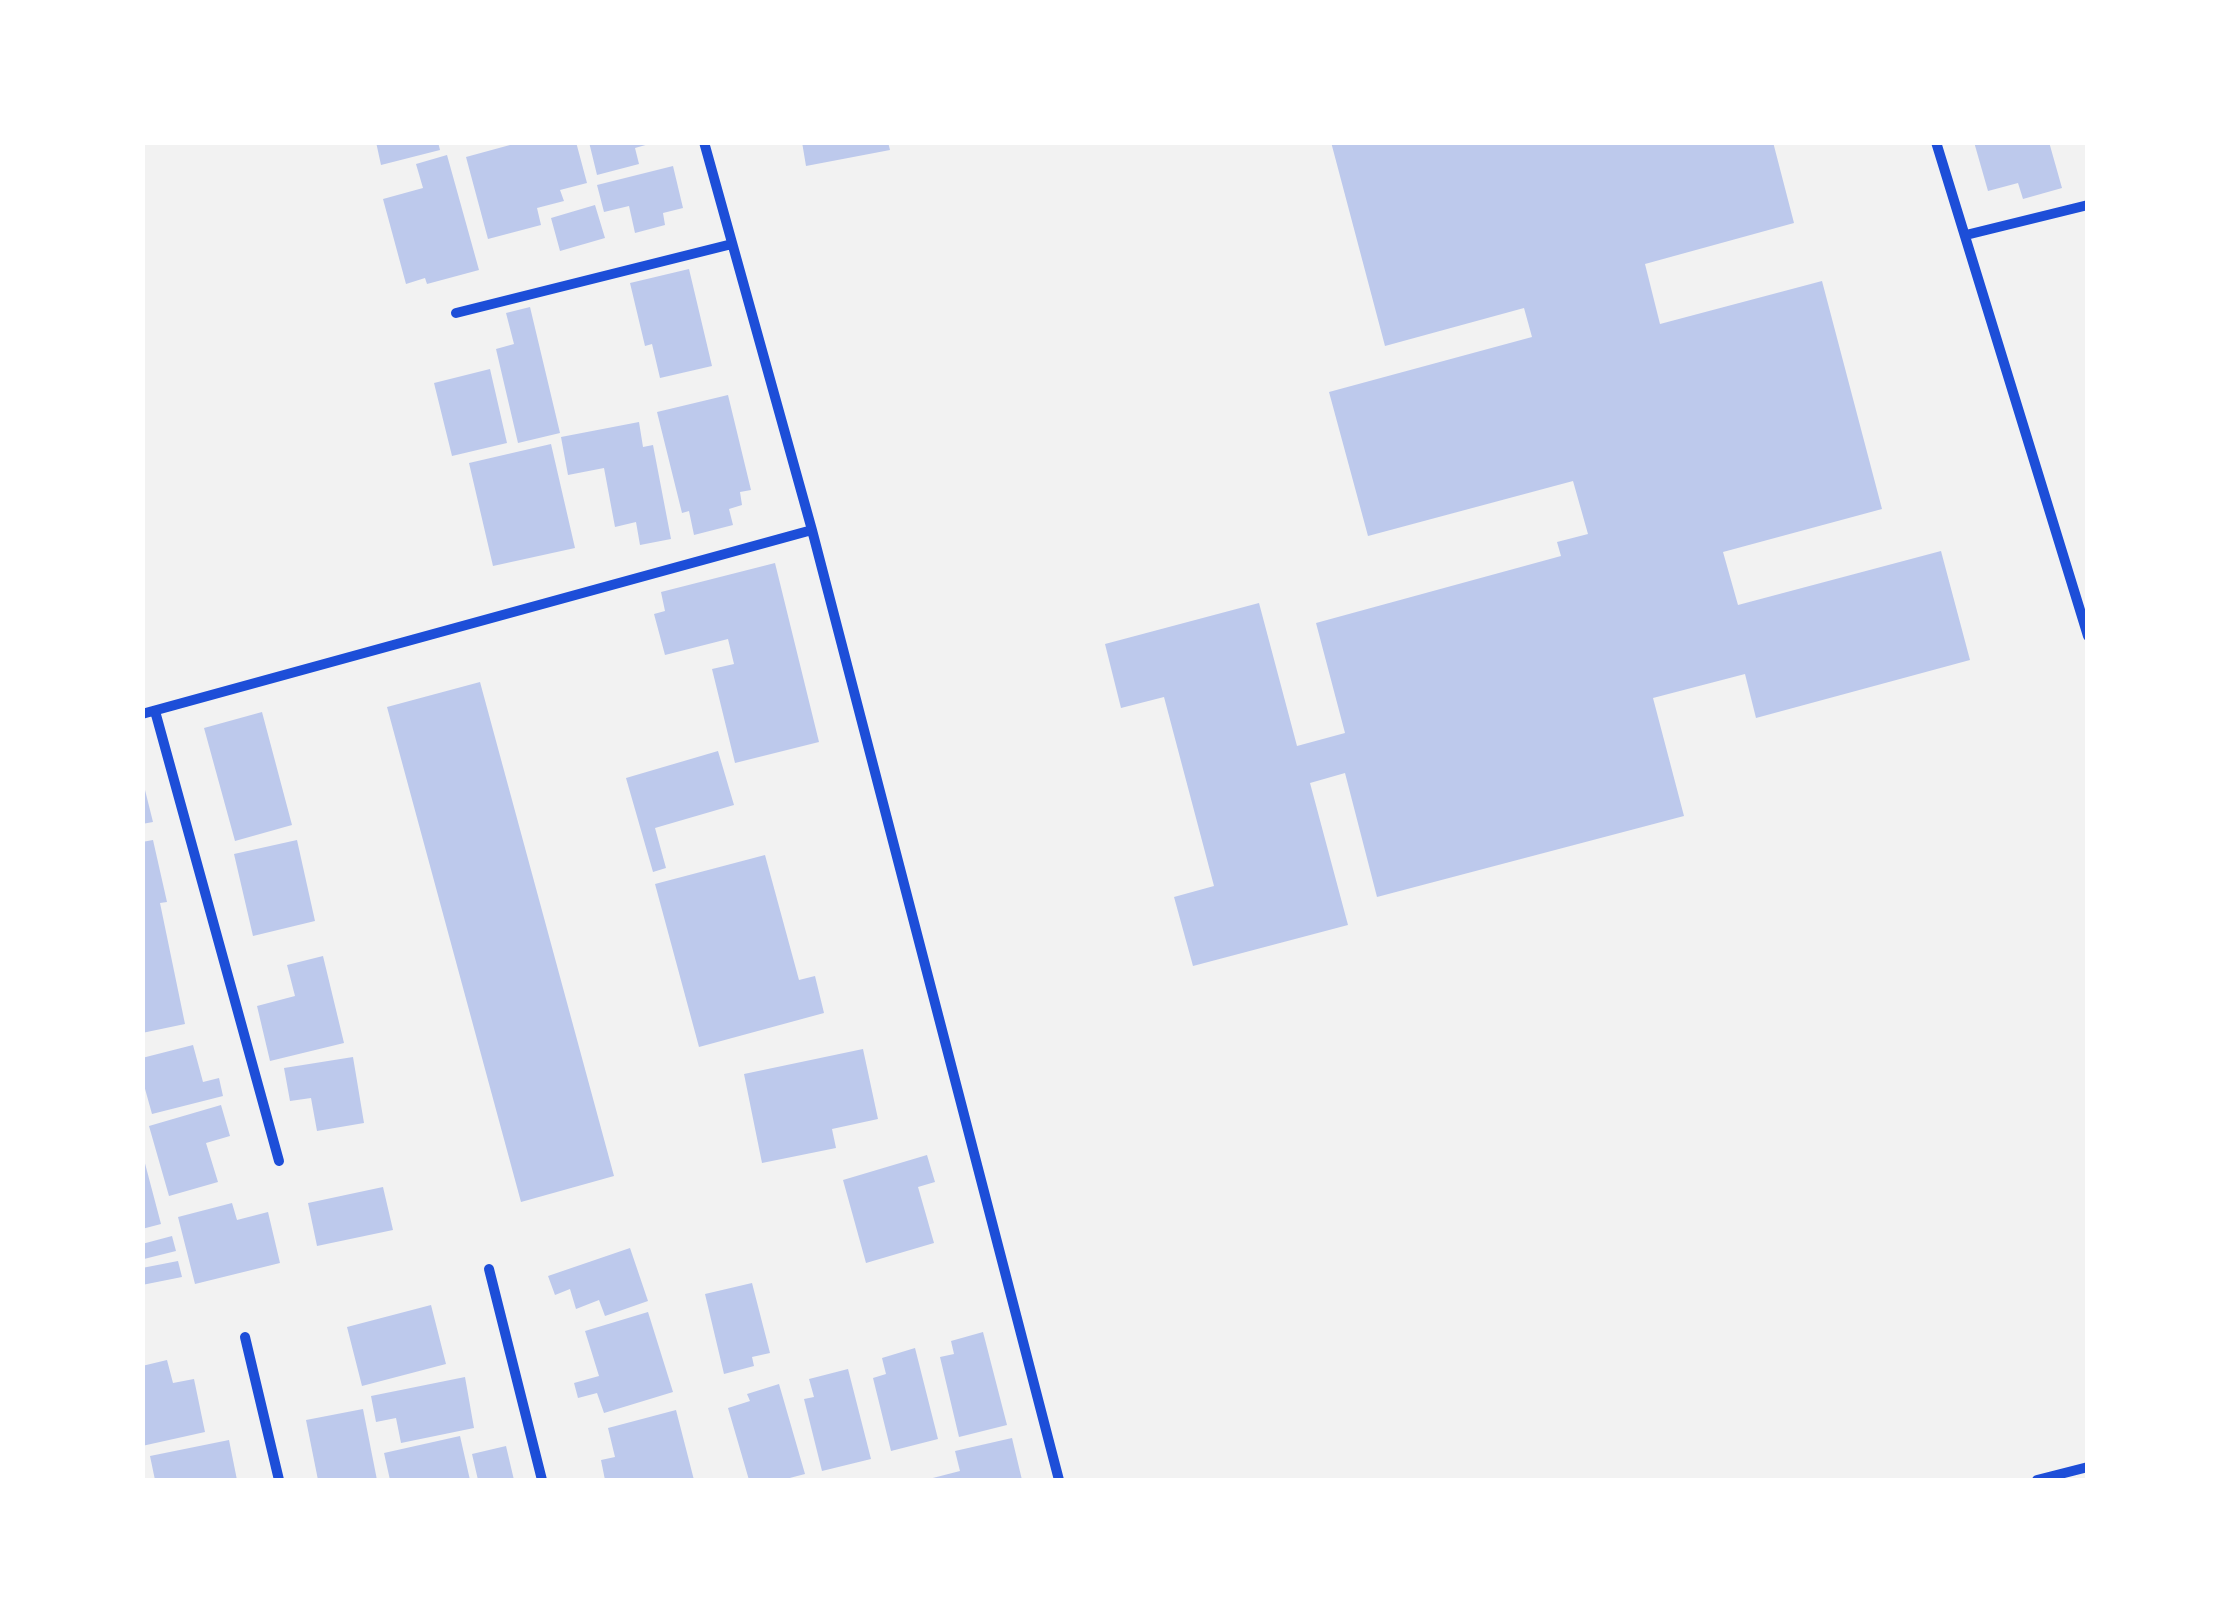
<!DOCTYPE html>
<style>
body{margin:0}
#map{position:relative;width:2230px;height:1623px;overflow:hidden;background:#f2f2f2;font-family:"Fira Sans Condensed",sans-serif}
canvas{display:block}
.frame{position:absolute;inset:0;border:145px solid #fff;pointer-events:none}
</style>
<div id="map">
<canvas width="2230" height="1623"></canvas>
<div class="frame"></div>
</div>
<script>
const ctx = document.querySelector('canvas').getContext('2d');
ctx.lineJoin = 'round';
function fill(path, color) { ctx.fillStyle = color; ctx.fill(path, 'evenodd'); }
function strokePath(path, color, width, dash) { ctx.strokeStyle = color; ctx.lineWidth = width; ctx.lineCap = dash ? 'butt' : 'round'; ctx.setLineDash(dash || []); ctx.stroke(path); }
fill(new Path2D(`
 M 376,142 L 438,142 L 440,150 L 381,165 Z
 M 521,142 L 576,142 L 587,183 L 560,190 L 564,201 L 537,208 L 541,225 L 488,239 L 466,157 Z
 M 589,142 L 649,142 L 649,144 L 635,148 L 639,164 L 597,175 Z
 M 802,142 L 888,142 L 890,150 L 806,166 Z
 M 1331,142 L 1773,142 L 1794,223 L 1645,264 L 1660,324 L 1822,281 L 1882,509 L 1723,552 L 1738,605 L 1941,551 L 1970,660 L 1756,718 L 1745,674 L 1653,698 L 1684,816 L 1377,897 L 1345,773 L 1310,783 L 1348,925 L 1193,966 L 1174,897 L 1214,886 L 1164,697 L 1121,708 L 1105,644 L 1259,603 L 1297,746 L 1345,733 L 1316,623 L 1561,556 L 1557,542 L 1588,534 L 1573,481 L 1368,536 L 1329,392 L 1532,337 L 1524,308 L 1385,346 Z
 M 1974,142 L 2049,142 L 2062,188 L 2023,199 L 2018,183 L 1988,191 Z
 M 447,155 L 479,270 L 427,284 L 425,278 L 406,284 L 383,199 L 423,188 L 416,164 Z
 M 673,166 L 683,208 L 663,213 L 665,225 L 635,233 L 629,206 L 604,212 L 597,185 Z
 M 595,205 L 605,238 L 560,251 L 551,218 Z
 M 689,269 L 712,366 L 660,378 L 652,344 L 645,346 L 630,283 Z
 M 530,307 L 560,433 L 518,443 L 496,349 L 514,344 L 506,313 Z
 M 490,369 L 507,443 L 452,456 L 434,383 Z
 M 728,395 L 751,490 L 740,492 L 742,505 L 729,509 L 733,525 L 694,535 L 689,511 L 682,513 L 657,412 Z
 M 639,422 L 643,447 L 653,445 L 671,539 L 640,545 L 636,522 L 615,527 L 604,468 L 568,475 L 561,437 Z
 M 551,444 L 575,548 L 493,566 L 469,463 Z
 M 775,563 L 819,742 L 735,763 L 712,669 L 734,664 L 728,639 L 665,655 L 654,614 L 665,611 L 661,592 Z
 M 480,682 L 614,1176 L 521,1202 L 387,707 Z
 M 262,712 L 292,825 L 235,841 L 204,728 Z
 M 718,751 L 734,805 L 655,828 L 666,868 L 653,872 L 626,778 Z
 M 144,786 L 153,822 L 142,824 L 142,787 Z
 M 153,840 L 167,902 L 160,903 L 185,1024 L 142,1033 L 142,842 Z
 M 297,840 L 315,921 L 253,936 L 234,854 Z
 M 765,855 L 799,980 L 815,976 L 824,1013 L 699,1047 L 655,884 Z
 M 323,956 L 344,1043 L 270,1061 L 257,1006 L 295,996 L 287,965 Z
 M 193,1045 L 203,1082 L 219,1078 L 223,1096 L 152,1114 L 142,1078 L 142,1058 Z
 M 863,1049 L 878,1119 L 832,1129 L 836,1148 L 762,1163 L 744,1074 Z
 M 353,1057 L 364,1123 L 317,1131 L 311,1098 L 290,1101 L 284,1068 Z
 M 221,1105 L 230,1136 L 206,1143 L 218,1182 L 169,1196 L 149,1126 Z
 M 142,1152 L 161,1224 L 142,1229 Z
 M 927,1155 L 935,1182 L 918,1187 L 934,1243 L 866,1263 L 843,1180 Z
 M 383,1187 L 393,1230 L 317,1246 L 308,1203 Z
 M 232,1203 L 237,1220 L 268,1212 L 280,1263 L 195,1284 L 178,1217 Z
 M 172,1236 L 176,1251 L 144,1259 L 142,1244 Z
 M 630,1248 L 648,1301 L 605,1316 L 599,1300 L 576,1309 L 570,1289 L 555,1295 L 548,1276 Z
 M 178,1261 L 182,1277 L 142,1285 L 142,1268 Z
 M 752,1283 L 770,1353 L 752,1357 L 754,1366 L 724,1374 L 705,1294 Z
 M 431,1305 L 446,1364 L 362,1386 L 347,1327 Z
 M 648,1312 L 673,1392 L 604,1413 L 597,1393 L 578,1398 L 574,1383 L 599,1376 L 585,1331 Z
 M 983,1332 L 1007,1425 L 959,1437 L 940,1357 L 954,1354 L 951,1341 Z
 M 915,1348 L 938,1439 L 891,1451 L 873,1378 L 886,1374 L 882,1358 Z
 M 167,1360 L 173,1383 L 194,1379 L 205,1432 L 142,1446 L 142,1366 Z
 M 848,1369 L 871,1459 L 822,1471 L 804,1399 L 814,1397 L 809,1379 Z
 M 465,1377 L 474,1428 L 401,1443 L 396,1418 L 376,1422 L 371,1396 Z
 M 779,1384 L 805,1474 L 782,1480 L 749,1480 L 728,1408 L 750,1401 L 747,1394 Z
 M 363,1409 L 377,1480 L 318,1480 L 306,1420 Z
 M 676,1410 L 694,1480 L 605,1480 L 601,1460 L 615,1457 L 608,1428 Z
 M 460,1436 L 470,1480 L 390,1480 L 384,1453 Z
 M 1012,1438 L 1022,1480 L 925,1480 L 960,1471 L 955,1451 Z
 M 229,1440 L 237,1480 L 155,1480 L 150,1456 Z
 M 506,1446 L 514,1480 L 478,1480 L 472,1454 Z`), '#bdc9ec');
strokePath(new Path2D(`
 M 704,142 L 812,530 L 1059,1480
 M 1936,142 L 2088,636
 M 1966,235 L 2088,205
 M 456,313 L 732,244
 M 155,711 L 279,1161
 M 142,714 L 812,530
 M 489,1269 L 542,1480
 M 245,1337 L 279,1480
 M 2037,1480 L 2088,1467`), '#1d4ed8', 10);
</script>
